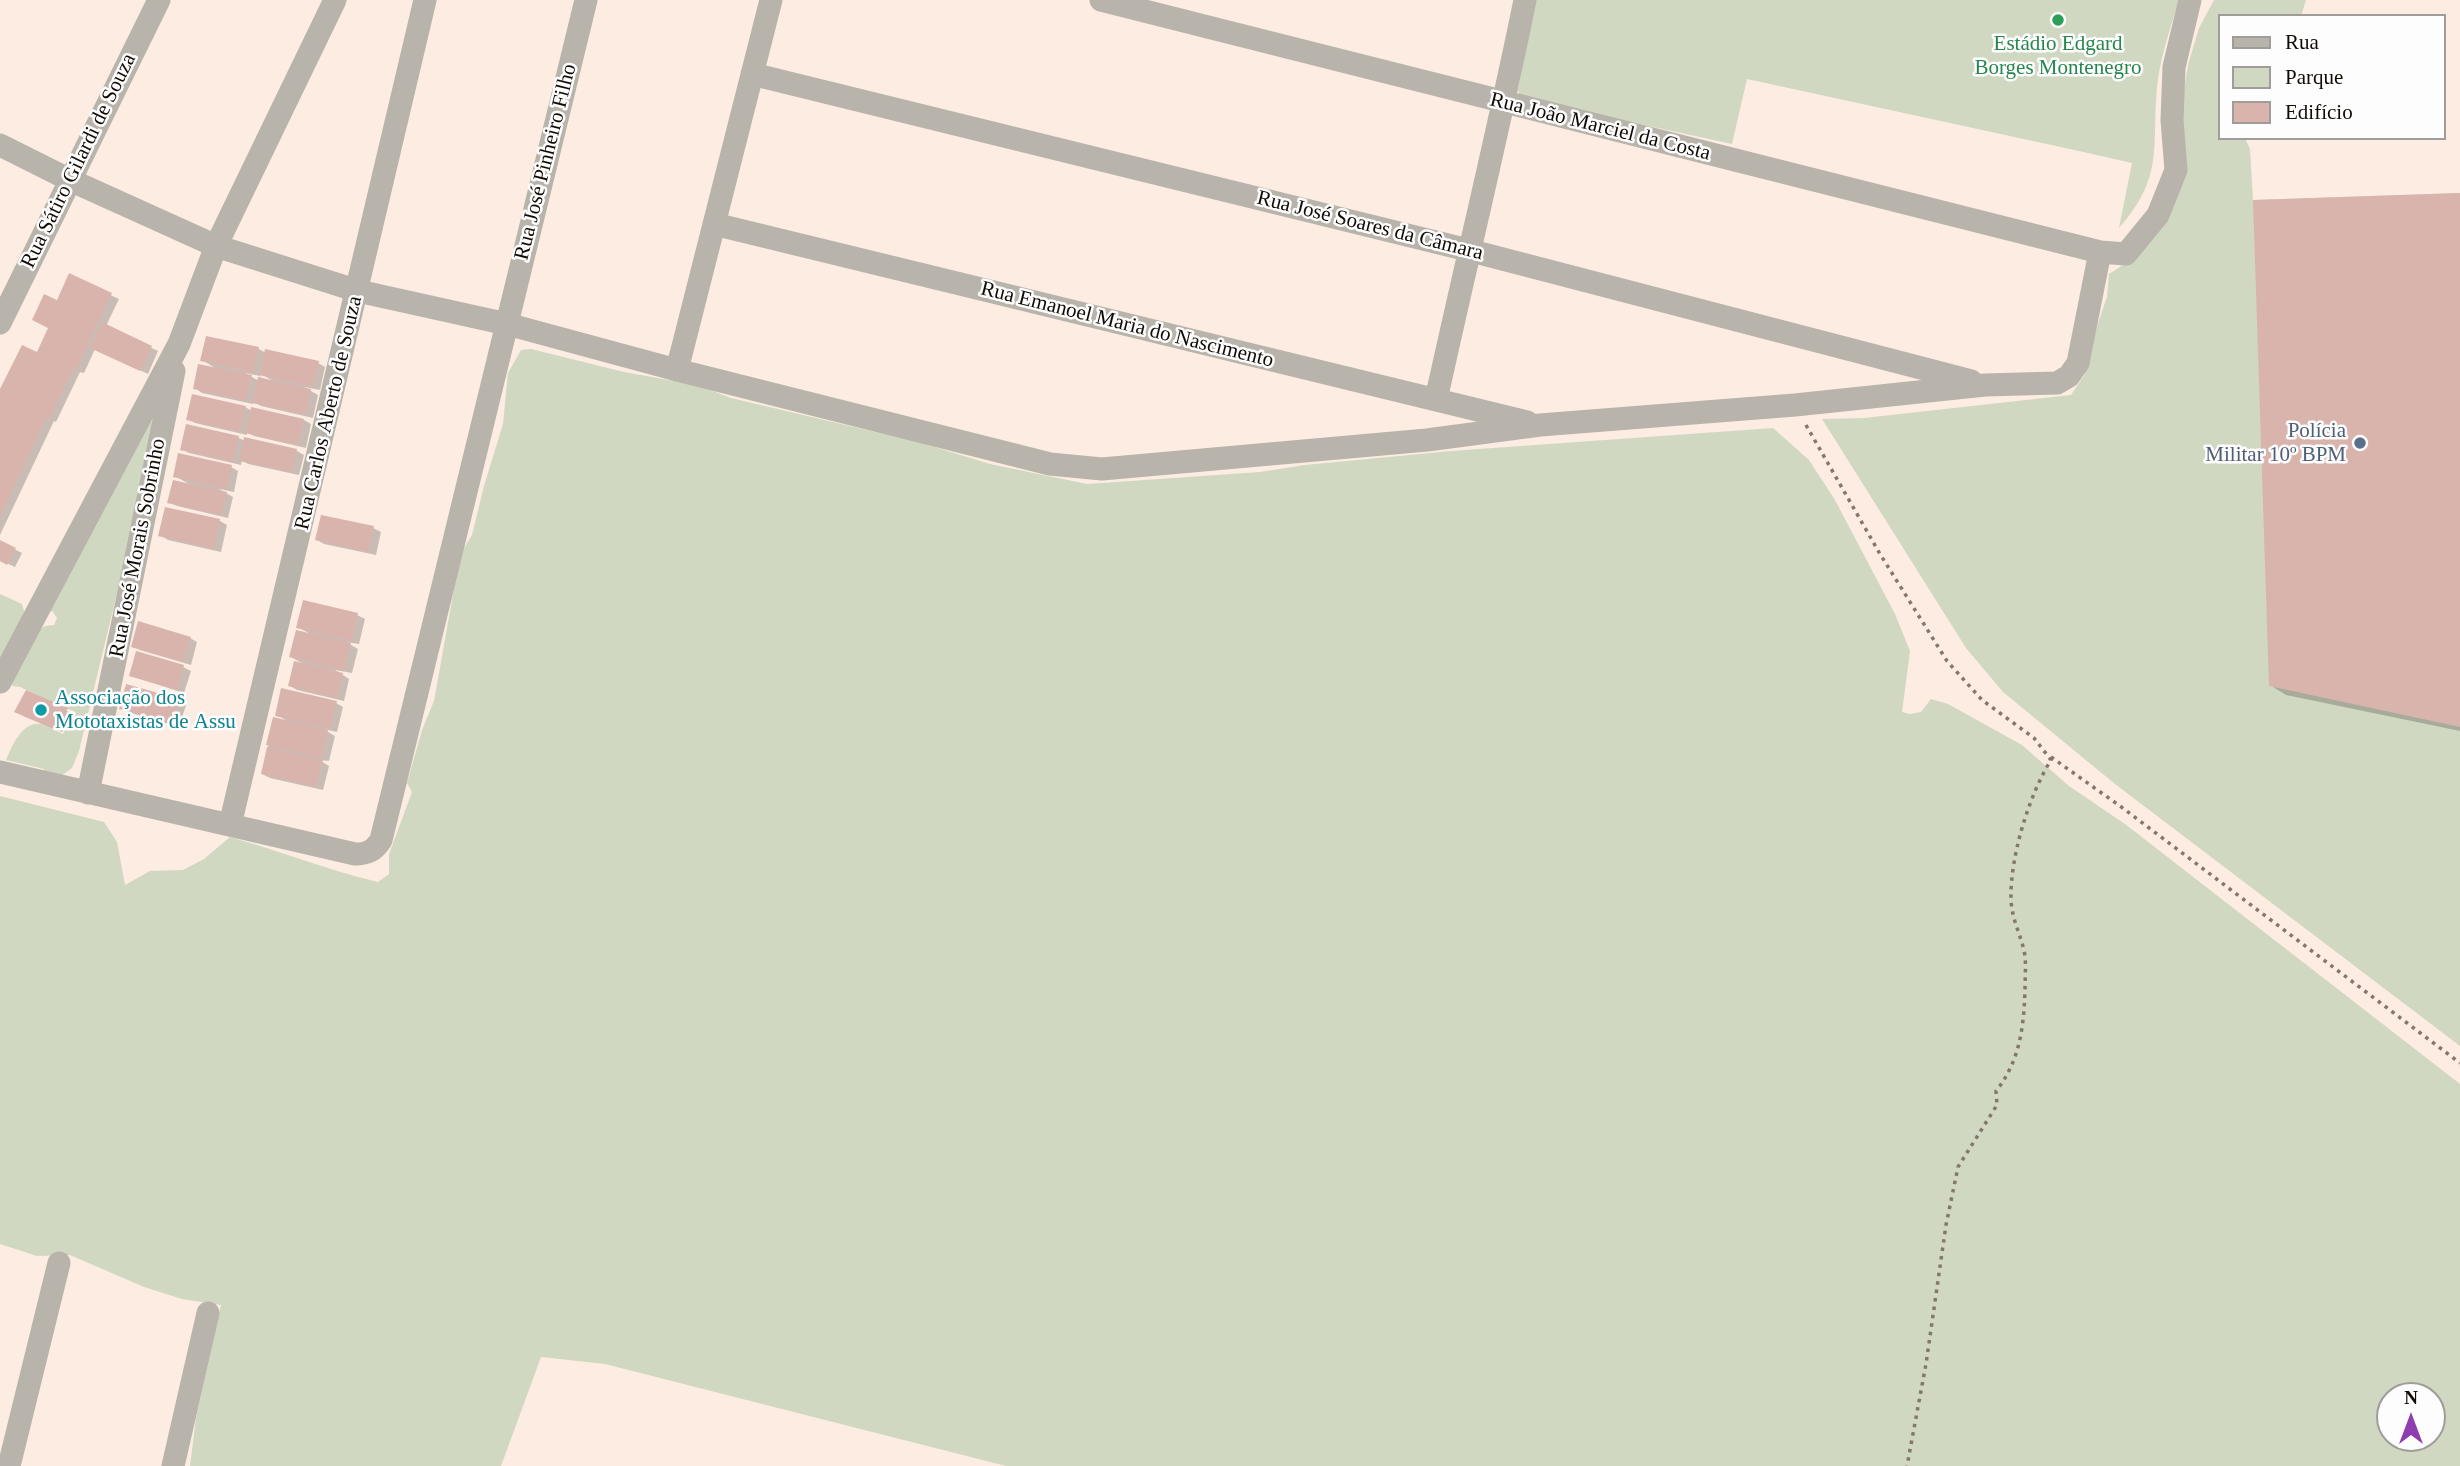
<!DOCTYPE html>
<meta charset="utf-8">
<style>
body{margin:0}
#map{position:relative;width:2460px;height:1466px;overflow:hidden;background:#fcece1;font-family:"Times New Roman",serif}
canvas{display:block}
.legend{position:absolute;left:2218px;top:14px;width:228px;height:126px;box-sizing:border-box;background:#fdfdfd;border:2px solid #9f9c9a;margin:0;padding:9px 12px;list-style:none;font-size:21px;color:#110b06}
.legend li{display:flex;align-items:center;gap:14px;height:35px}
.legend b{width:35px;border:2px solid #9f9c9a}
.north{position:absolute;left:2376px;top:1382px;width:70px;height:70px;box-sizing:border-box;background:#fdfdfd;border:2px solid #9f9c9a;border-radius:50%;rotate:0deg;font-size:19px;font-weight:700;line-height:28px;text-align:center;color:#110b06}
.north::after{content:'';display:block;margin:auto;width:24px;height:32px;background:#8e3eae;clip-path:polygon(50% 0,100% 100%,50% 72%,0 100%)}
</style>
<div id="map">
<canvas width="2460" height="1466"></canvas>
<ul class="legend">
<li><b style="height:9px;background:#b8b3ab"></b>Rua</li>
<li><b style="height:19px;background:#d1d8c1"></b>Parque</li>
<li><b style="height:19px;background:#d8b4ad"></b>Edifício</li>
</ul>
<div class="north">N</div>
</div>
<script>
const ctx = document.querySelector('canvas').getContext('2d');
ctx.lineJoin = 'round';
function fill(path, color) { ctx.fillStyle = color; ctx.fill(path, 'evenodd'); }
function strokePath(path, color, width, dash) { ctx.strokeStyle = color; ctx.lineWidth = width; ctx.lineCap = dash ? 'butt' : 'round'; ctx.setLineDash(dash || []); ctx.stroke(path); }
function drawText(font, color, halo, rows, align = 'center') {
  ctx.font = font + ' "Times New Roman",serif'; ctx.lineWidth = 5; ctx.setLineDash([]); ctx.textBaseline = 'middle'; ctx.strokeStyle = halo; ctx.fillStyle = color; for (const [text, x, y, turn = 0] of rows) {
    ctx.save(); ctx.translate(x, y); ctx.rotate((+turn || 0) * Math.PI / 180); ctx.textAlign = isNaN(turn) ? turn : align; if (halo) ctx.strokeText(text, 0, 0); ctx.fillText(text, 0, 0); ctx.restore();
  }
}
fill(new Path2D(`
 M 1535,0 L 2179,0 C 2171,26 2162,52 2158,79 C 2150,143 2167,174 2119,228 L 2132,163 L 2079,151 L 1747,79 L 1732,144 L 1520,98 L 1518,90 Z
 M 2214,0 L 2306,0 L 2301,16 L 2220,16 L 2220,138 L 2245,138 L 2250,149 L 2253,200 L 2460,193 L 2460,1046 L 2115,784 L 2003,692 L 1966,648 L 1822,419 L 1864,418 L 2071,395 L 2085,374 L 2098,323 L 2107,297 L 2109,274 L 2126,263 L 2153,236 L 2180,114 L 2188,65 L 2199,28 Z
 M 531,349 L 624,372 L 697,385 L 731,398 L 918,442 L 990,464 L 1087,484 L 1260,472 L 1305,465 L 1451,451 L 1773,428 L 1809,460 L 1835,500 L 1895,614 L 1910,651 L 1902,712 L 1910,714 L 1921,712 L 1931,699 L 1948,704 L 2022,745 L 2069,786 L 2125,824 L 2460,1084 L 2460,1466 L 1006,1466 L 605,1364 L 541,1357 L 501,1466 L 190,1466 L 196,1418 L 221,1305 L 182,1299 L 144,1287 L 70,1255 L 37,1256 L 0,1244 L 0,796 L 104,822 L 117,842 L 125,885 L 150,871 L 183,870 L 204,859 L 230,837 C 280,851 328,870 378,882 L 389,874 L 389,854 L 412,792 L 407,783 L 422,730 L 434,701 L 459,561 L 462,551 L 472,535 L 484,486 L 503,424 L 508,373 L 521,350 ZM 2390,1396 L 2432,1396 L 2432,1438 L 2390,1438 Z
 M 150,408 L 154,439 L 79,751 L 72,768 L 61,776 L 46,775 L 44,769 L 6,760 C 12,746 22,721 41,724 C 48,725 56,731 63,734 L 75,712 L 20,687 L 12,686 L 13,676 L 39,630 L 45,626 L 54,625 L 57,618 L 53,612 L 45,609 Z
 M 0,594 L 22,604 L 25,615 L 0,661 Z`), '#d1d8c1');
fill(new Path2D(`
 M 2460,195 L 2460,731 L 2286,695 L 2270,685 Z
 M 69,276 L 119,299 L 106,326 L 158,351 L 148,374 L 95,349 L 84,373 L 80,372 L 56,422 L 54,421 L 0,535 L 0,393 L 38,354 Z
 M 207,338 L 259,349 L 266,353 L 318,363 L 325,367 L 320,390 L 304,387 L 318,395 L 313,418 L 261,406 L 254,402 L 253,404 L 202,393 L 195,388 L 215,368 L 202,360 ZM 245,373 L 260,376 L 259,381 ZM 261,374 L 275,382 L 260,379 Z
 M 245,407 L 252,411 L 304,420 L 311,424 L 306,448 L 254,436 L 247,432 L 247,435 L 195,423 L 188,419 Z
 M 187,426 L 239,438 L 245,441 L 245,439 L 297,451 L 304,455 L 299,475 L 248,464 L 242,460 L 241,465 L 189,453 L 182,449 Z
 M 231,467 L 238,471 L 234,492 L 219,489 L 233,497 L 228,518 L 177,506 L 169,502 L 189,484 L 175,476 Z
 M 166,509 L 220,521 L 227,525 L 221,552 L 168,540 L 160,535 Z
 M 373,528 L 381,532 L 376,555 L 324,544 L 317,540 Z
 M 0,542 L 22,553 L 15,567 L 0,560 Z
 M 357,615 L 365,619 L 359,644 L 346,642 L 358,649 L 352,673 L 335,670 L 349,679 L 344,701 L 297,690 L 290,686 L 305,665 L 291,657 L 310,634 L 298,627 Z
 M 190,638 L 197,642 L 191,665 L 140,650 L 133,646 Z
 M 183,667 L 191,671 L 184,693 L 131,676 Z
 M 27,692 L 74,714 L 62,732 L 23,716 Z
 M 179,700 L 186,705 L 179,727 L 128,712 L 121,708 Z
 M 336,703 L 343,707 L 337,732 L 323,729 L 335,736 L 329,761 L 319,760 L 329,766 L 323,790 L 270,778 L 262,774 L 274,720 L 289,722 L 277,715 Z`), '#0003');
fill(new Path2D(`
 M 2460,193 L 2460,727 L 2269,686 L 2253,200 Z
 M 69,273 L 112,293 L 76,370 L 73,369 L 49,420 L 46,418 L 0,517 L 0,389 L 22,345 L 37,352 L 48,328 L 32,320 L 44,294 L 57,300 Z
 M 102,322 L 152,346 L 140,371 L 90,348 Z
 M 206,336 L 259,347 L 253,373 L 200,361 Z
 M 265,349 L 319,361 L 313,387 L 259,375 Z
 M 198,364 L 252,375 L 246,401 L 193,389 Z
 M 258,377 L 311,389 L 306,415 L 252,403 Z
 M 192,394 L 246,406 L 240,432 L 186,420 Z
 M 251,407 L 304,419 L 298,445 L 245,433 Z
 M 186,424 L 239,436 L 233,462 L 180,450 Z
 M 244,437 L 297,449 L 292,472 L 239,461 Z
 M 178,453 L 232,465 L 227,489 L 173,477 Z
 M 173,480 L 227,492 L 221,515 L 167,503 Z
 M 165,507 L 220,519 L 214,549 L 158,536 Z
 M 321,515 L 374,526 L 368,552 L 315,540 Z
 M 0,540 L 16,548 L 7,565 L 0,561 Z
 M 303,600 L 358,613 L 352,641 L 296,628 Z
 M 138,621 L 191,637 L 183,662 L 131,647 Z
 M 296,630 L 351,643 L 344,671 L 289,657 Z
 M 136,651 L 184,665 L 177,690 L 129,676 Z
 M 294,661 L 343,673 L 337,698 L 288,686 Z
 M 126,684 L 179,699 L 172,724 L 119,709 Z
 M 281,688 L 337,701 L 330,729 L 275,716 Z
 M 26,690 L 68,708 L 54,729 L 14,712 Z
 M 273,717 L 328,730 L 322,758 L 266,745 Z
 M 267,747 L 323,760 L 316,787 L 261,774 Z`), '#d8b4ad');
strokePath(new Path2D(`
 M 1806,425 L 1880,554 L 1947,661 L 1982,700 L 2034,738 L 2051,760 C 2029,795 2010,857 2011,899 C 2012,922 2022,936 2025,956 C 2026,967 2025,978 2025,989 C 2024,1026 2020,1061 1996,1091 L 1997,1105 L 1958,1167 L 1946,1225 L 1926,1364 L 1907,1466
 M 2051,757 L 2120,806 L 2460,1063`), '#82776f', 3.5, [3.5, 5]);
strokePath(new Path2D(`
 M 1101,0 L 2100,252 L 2126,254 L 2158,215 L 2176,170 L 2172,120 L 2174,67 L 2190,0
 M 752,74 L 1468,250 L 1971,381
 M 0,145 L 70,180 L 216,246 L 358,291 L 507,324 L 677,370 L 1050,464 L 1102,469 L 1427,440 L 1540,425 L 1795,405 L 1985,385 L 2057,383 L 2069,376 L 2078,363 L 2100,252
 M 714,224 L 1527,422
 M 0,323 L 159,0
 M 677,370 L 771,0
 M 1436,400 C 1465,267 1498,134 1525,0
 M 0,682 L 179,344 L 216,246 L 335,0
 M 0,772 L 355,854 C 367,854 374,851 381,840 L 586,0
 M 88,793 L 174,371
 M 230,825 L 425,0
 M 9,1466 L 59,1263
 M 173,1466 L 208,1313`), '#b8b3ab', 23);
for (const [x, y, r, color] of [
 [2058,20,7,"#2e9e5b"],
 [2360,443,7,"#5c6f8a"],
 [41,710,7,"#0f9aa8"]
]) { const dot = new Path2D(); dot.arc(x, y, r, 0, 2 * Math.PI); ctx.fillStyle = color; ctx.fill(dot); strokePath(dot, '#fdfdfd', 2.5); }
drawText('21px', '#27864d', '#fdfdfd', [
 ["Estádio Edgard",2058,44],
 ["Borges Montenegro",2058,68]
]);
drawText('21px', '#110b06', '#fdfdfd', [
 ["Rua João Marciel da Costa",1600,127,14],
 ["Rua Sátiro Gilardi de Souza",79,161,-64],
 ["Rua José Pinheiro Filho",546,162,-76],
 ["Rua José Soares da Câmara",1370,226,14],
 ["Rua Emanoel Maria do Nascimento",1127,325,14],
 ["Rua Carlos Aberto de Souza",329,413,-77],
 ["Rua José Morais Sobrinho",138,548,-79]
]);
drawText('21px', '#4e5e75', '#fdfdfd', [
 ["Polícia",2346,431],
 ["Militar 10º BPM",2346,455]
], 'right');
drawText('21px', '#0d838f', '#fdfdfd', [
 ["Associação dos",55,698],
 ["Mototaxistas de Assu",55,722]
], 'left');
</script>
